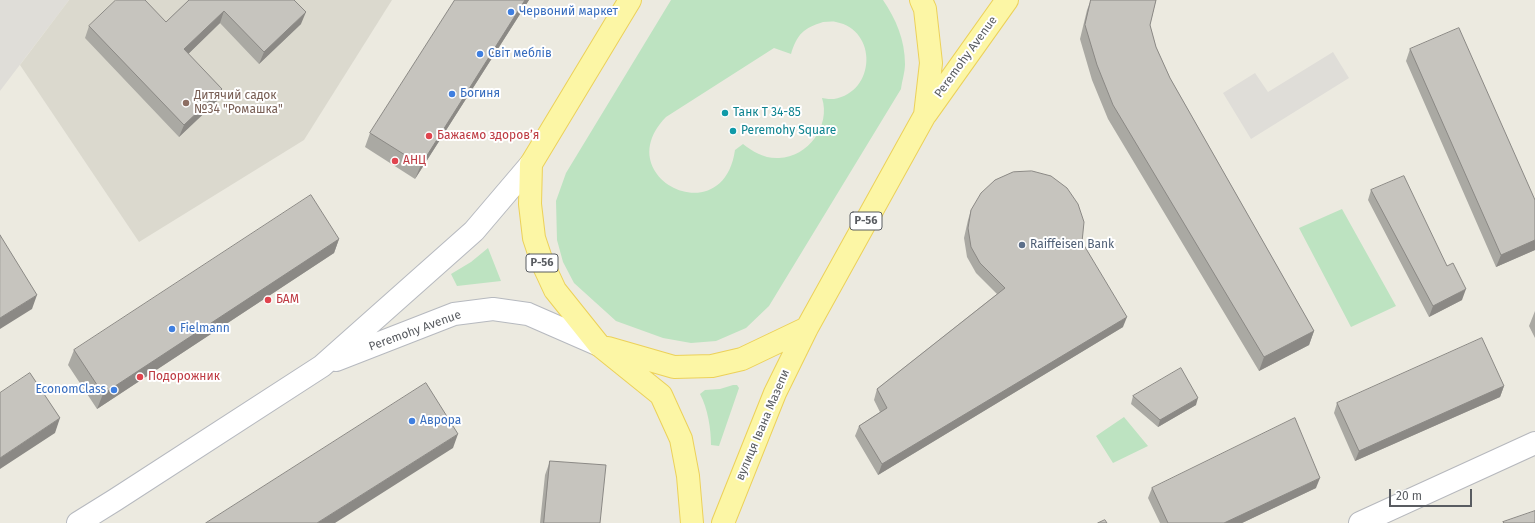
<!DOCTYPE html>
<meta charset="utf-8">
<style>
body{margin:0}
#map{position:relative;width:1535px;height:523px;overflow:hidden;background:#eceae0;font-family:"Fira Sans",sans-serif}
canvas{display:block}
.scale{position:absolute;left:1389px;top:489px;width:83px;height:18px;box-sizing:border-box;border:2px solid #595c61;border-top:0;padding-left:5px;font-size:12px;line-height:14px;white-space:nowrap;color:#595c61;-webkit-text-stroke:3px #fff;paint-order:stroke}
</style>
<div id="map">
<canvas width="1535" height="523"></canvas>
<div class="scale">20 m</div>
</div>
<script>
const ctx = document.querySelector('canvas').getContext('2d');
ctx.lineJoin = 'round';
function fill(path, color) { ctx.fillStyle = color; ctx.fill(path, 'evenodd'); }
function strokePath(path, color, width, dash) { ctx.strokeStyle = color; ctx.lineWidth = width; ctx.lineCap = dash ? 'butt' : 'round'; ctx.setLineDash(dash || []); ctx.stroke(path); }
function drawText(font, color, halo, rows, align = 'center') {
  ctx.font = font + ' "Fira Sans",sans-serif'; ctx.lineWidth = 4; ctx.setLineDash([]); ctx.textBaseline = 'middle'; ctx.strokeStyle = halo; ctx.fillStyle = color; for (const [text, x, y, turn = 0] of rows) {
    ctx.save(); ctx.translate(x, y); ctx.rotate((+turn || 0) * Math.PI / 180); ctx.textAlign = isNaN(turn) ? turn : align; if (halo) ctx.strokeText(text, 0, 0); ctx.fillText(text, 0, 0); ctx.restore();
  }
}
fill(new Path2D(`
 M 0,0 L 69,0 L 0,91 Z
 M 1333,52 L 1349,78 L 1251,139 L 1223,93 L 1255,73 L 1268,92 Z`), '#dfddd8');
fill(new Path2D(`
 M 69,0 L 392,0 L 304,140 L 139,242 L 20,65 Z`), '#dbd9ce');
fill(new Path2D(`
 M 671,0 L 883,0 C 896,19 905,40 905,64 C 905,72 902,81 901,89 L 769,306 L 746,328 L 716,341 L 691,343 L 663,338 L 616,321 L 574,283 L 563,262 L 557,240 L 556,201 L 566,173 ZM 823,22 C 827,22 832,21 836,22 C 878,30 876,92 834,99 C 831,99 826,99 822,98 C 831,126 808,157 779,158 C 765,159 753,152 743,144 L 735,150 C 723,235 607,177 666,117 L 774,48 L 791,54 C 797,34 804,28 823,22 Z
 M 1342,209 L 1396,306 L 1351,327 L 1299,228 Z
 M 488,248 L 501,281 L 457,286 L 451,274 L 471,262 Z
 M 733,385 L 737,385 L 739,388 L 719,446 L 711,445 C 711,429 708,409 700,394 L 705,390 L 720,389 Z
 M 1124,417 L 1148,446 L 1113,463 L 1096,436 Z`), '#bde3c1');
const street = new Path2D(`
 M 1360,523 L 1535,443`);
const secondary = new Path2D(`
 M 336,360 L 454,314 L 493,309 L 528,314 L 599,345
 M 78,523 L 115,500 L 322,366 L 474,231 L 531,164`);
const primary = new Path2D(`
 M 630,0 L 531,164 L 530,204 L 534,238 L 542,262 L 555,290 L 599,345 L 661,395 L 681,439 L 688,476 L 692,523
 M 926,114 L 1007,0
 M 608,348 L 674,367 L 712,366 L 742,359 L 807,328
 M 723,523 L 775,393 L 807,328 L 925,115 L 931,63 L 925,9 L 921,0`);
strokePath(street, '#b6b8bd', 24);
strokePath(secondary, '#b6b9bf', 24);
strokePath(primary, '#ecd159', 24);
strokePath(street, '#fff', 22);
strokePath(secondary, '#fff', 22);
strokePath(primary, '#fcf6a5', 22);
fill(new Path2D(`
 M 189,0 L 301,24 L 259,64 L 220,23 L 188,54 L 222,89 L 217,101 L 179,137 L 85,38 L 89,26 L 166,22 Z
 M 455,0 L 529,0 L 415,179 L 365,147 L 370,133 Z
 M 1091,0 L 1156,0 L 1150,25 L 1156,47 L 1170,78 L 1314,331 L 1309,345 L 1259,371 L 1108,119 L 1092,80 L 1080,39 L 1087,10 Z
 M 1410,49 L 1535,200 L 1535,250 L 1496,267 L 1406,61 Z
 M 1371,190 L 1462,300 L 1429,317 L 1368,200 Z
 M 971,210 L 1082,242 L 1123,327 L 878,475 L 855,436 L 859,426 L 880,412 L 874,400 L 877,389 L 997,294 L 976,273 L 967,257 L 964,238 L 968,220 Z
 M 339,239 L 334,253 L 97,409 L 68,365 L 74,350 Z
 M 1535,311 L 1535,338 L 1529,326 Z
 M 1504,386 L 1500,397 L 1355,461 L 1334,413 L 1337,403 Z
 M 1133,396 L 1196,405 L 1158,427 L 1131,404 Z
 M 550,461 L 600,523 L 540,523 L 545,475 Z
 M 1152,488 L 1316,488 L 1242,523 L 1160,523 L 1148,498 Z`), '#aaa9a3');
fill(new Path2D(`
 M 525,0 L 529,0 L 415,179 L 421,165 Z
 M 224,11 L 220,23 L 180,62 L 184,49 Z
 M 306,12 L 301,24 L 259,64 L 264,52 Z
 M 222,89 L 217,101 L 179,137 L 184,125 Z
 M 339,239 L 334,253 L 97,409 L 103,394 Z
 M 1535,240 L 1535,250 L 1496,267 L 1501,255 Z
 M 1466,289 L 1462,300 L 1429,317 L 1433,306 Z
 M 37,295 L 32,309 L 0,329 L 0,318 Z
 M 1127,317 L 1123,327 L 878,475 L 882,464 Z
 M 1314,331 L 1309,345 L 1259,371 L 1264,357 Z
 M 1504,386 L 1500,397 L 1355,461 L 1359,451 Z
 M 1198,398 L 1196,405 L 1158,427 L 1160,420 Z
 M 60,418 L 55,433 L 0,469 L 0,458 Z
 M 458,434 L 453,448 L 335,523 L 317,523 Z
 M 1320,478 L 1316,488 L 1242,523 L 1224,523 Z`), '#8b8985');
const building = new Path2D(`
 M 116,0 L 145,0 L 166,22 L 189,0 L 294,0 L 306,12 L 264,52 L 224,11 L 184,49 L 222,89 L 184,125 L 89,26 Z
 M 455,0 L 525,0 L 421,165 L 370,133 Z
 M 1091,0 L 1156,0 L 1150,25 L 1156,47 L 1170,78 L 1314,331 L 1264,357 L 1113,105 L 1097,65 L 1085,25 Z
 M 1459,28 L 1535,200 L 1535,240 L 1501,255 L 1410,49 Z
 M 1032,171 L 1051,176 L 1067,188 L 1078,204 L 1084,222 L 1082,242 L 1127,317 L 882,464 L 859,426 L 887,408 L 877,389 L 1005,288 L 980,263 L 971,247 L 968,228 L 971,210 L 981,193 L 995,180 L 1013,172 Z
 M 1404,176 L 1447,266 L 1453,263 L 1466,289 L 1433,306 L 1371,190 Z
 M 311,195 L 339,239 L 103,394 L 74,350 Z
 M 0,235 L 37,295 L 0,318 Z
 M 1482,338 L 1504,386 L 1359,451 L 1337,403 Z
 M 1181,368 L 1198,398 L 1160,420 L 1133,396 Z
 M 30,373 L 60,418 L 0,458 L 0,393 Z
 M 426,383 L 458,434 L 317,523 L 206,523 Z
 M 1295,418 L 1320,478 L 1224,523 L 1168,523 L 1152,488 Z
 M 550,461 L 606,465 L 600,523 L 544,523 Z
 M 1535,511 L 1535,523 L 1504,523 L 1503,522 Z
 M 1105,520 L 1107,523 L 1098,523 Z`);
fill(building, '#c6c4be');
strokePath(building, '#8b8985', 1);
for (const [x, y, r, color] of [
 [511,12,4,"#3f7fe0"],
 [480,54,4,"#3f7fe0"],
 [452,94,4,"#3f7fe0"],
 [186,103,4,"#8d6e63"],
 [725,113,4,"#0f9aa8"],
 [733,131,4,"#0f9aa8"],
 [429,136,4,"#e0444e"],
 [395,161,4,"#e0444e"],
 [1022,245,4,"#5c6f8a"],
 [268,300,4,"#e0444e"],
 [172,329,4,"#3f7fe0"],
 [140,377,4,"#e0444e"],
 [114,390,4,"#3f7fe0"],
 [412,421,4,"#3f7fe0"]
]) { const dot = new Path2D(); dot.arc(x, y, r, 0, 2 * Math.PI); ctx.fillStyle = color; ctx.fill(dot); strokePath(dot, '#fff', 1.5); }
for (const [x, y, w] of [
 [866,221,32],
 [542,263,32]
]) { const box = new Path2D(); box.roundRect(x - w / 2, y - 9, w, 18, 3); ctx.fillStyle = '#fff'; ctx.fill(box); strokePath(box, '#595c61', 1); }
drawText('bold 11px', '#595c61', null, [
 ["Р-56",866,221],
 ["Р-56",542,263]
]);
drawText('12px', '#366cbe', '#fff', [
 ["Червоний маркет",519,12],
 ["Світ меблів",488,54],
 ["Богиня",460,94],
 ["Fielmann",180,329],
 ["EconomClass",106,390,"right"],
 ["Аврора",420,421]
], 'left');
drawText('12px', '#595c61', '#fff', [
 ["Peremohy Avenue",966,57,-54],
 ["Peremohy Avenue",415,331,-20],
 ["вулиця Івана Мазепи",763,425,-67]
]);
drawText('12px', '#785e54', '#fff', [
 ["Дитячий садок",194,96],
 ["№34 \"Ромашка\"",194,110]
], 'left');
drawText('12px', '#0d838f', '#fff', [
 ["Танк Т 34-85",733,113],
 ["Peremohy Square",741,131]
], 'left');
drawText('12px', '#be3a42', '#fff', [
 ["Бажаємо здоровʼя",437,136],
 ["АНЦ",403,161],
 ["БАМ",276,300],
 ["Подорожник",148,377]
], 'left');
drawText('12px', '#4e5e75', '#fff', [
 ["Raiffeisen Bank",1030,245]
], 'left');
</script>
